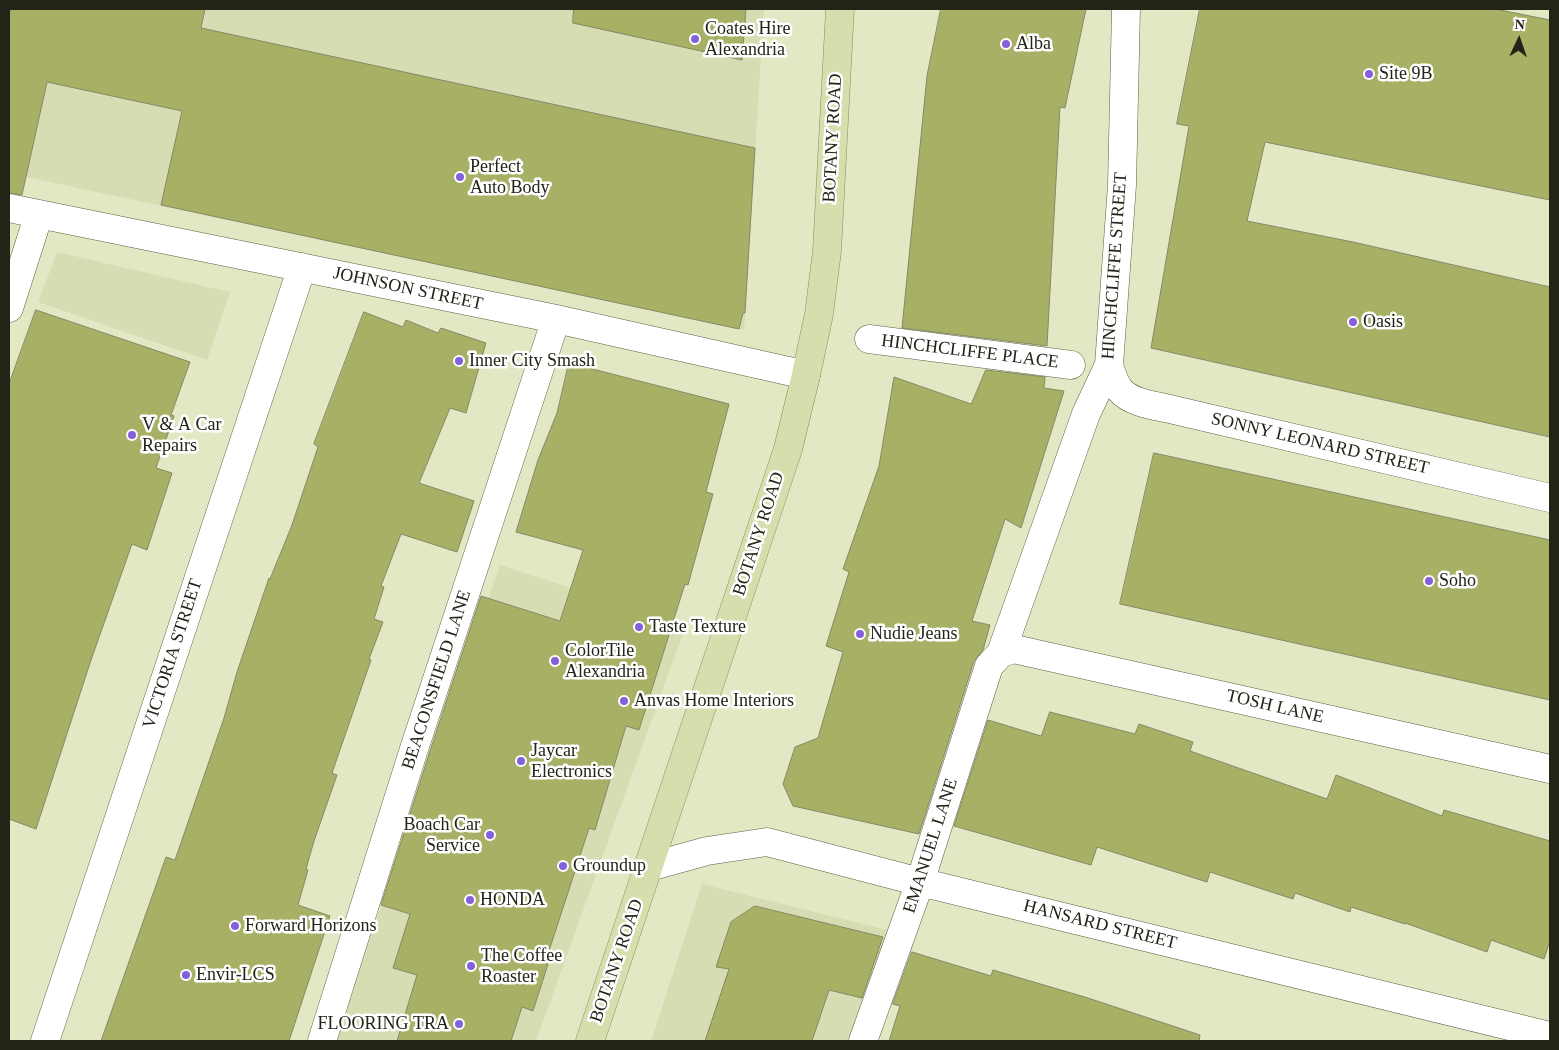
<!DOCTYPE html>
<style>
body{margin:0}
#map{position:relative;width:1559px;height:1050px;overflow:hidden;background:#e3e8c4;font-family:"Times New Roman",serif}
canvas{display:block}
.frame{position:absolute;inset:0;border:10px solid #222417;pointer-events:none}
.north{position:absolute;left:1494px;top:15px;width:50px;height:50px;-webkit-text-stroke:4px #fff;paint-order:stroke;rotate:3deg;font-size:14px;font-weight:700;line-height:20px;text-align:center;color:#222417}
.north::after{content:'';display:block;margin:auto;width:18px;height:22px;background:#222417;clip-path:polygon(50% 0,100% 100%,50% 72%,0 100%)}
</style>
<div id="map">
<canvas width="1559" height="1050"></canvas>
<div class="frame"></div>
<div class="north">N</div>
</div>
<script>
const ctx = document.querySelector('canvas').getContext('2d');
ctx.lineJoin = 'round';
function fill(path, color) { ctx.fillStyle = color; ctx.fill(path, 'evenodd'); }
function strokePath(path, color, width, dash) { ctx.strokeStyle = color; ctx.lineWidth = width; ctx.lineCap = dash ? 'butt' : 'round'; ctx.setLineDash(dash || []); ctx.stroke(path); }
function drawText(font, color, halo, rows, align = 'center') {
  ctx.font = font + ' "Times New Roman",serif'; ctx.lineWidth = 5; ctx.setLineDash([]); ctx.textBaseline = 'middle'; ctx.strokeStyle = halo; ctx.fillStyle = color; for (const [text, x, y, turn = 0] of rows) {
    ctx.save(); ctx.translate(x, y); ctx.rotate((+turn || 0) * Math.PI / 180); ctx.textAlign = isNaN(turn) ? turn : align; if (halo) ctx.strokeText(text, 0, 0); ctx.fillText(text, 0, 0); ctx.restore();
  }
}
fill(new Path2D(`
 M 206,9 L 764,9 L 744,330 L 26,177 L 47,82 L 182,111 Z
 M 57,252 L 230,292 L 207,360 L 38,302 Z
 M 500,565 L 686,625 L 536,1041 L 334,1041 Z
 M 702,884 L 887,930 L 849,1041 L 651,1041 Z`), '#d7ddb3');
const building = new Path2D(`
 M 9,9 L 205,9 L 201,28 L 755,148 L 745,313 L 743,313 L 739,329 L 161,205 L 182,111 L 47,82 L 22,195 L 9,193 Z
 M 574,9 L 746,9 L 742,60 L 573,23 Z
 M 941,9 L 1086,9 L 1065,108 L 1060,107 L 1047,346 L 902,328 L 927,76 Z
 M 1200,9 L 1495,9 L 1550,20 L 1550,200 L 1265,142 L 1247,221 L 1353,242 L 1550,287 L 1550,437 L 1151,348 L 1189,126 L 1177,124 Z
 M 36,310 L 190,362 L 171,415 L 174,416 L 156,468 L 172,473 L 147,550 L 132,544 L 91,660 L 36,829 L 9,819 L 9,384 Z
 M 364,312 L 403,327 L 406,320 L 438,333 L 441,328 L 486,343 L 466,413 L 450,408 L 419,483 L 474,501 L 457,552 L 401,534 L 381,586 L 384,587 L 374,619 L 383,622 L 369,659 L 371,660 L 332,773 L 337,775 L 314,841 L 306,869 L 308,870 L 298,905 L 330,916 L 289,1041 L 101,1041 L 166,857 L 175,860 L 224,718 L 237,672 L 269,578 L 270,579 L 292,525 L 318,447 L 314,444 Z
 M 569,363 L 729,404 L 706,492 L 713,494 L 688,585 L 685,584 L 639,730 L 626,726 L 595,830 L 589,828 L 545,963 L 548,964 L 533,1011 L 522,1007 L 511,1041 L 397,1041 L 417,975 L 393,968 L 410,914 L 381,905 L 429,754 L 481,596 L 560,621 L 583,550 L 516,532 L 538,460 L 557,413 Z
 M 986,370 L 1045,377 L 1044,388 L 1064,391 L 1021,528 L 1005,519 L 972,621 L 990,625 L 983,650 L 974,661 L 919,834 L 793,806 L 783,784 L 795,747 L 818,738 L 843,652 L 826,646 L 849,572 L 843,569 L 879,466 L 894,377 L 971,404 Z
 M 1154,453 L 1550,540 L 1550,700 L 1120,604 Z
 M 1050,712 L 1135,734 L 1139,724 L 1193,742 L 1190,751 L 1327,799 L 1336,775 L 1442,816 L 1444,810 L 1550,841 L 1550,941 L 1544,959 L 1491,940 L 1487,952 L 1405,923 L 1405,924 L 1351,907 L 1350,912 L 1295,893 L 1293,899 L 1210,872 L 1207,882 L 1097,847 L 1091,865 L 954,826 L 988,720 L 1041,736 Z
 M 755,906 L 883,937 L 862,998 L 829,990 L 812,1041 L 705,1041 L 729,969 L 716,967 L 731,922 Z
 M 912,952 L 991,976 L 993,970 L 1088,998 L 1200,1035 L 1199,1041 L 889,1041 L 900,1006 L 893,1004 Z`);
fill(building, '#a8b066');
strokePath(building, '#848867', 1);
const minor = new Path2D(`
 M 9,208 L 556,319 L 806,375
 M 9,308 L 39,214
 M 869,339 L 1071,365
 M 1109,365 C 1112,374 1114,383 1120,390 C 1132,404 1158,406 1174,410 L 1550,498
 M 1001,653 L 1014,649 L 1550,769
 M 649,867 L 707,851 L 767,842 L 920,882 L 1550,1036
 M 45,1041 L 302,267
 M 322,1041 L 414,749 L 556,319
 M 863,1041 L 920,882 L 989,666 L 1001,653 L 1086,414 L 1109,365 L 1122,185 L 1126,9`);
const major = new Path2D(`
 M 590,1041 L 788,449 L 806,375 L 819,314 L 827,251 L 840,9`);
strokePath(minor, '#5d6142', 29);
strokePath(major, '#878d56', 29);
strokePath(minor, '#fff', 28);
strokePath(major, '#d8ddae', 28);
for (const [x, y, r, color] of [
 [695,39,5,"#8460da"],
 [1006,44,5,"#8460da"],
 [1369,74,5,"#8460da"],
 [460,177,5,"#8460da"],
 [1353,322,5,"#8460da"],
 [459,361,5,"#8460da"],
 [132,435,5,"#8460da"],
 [1429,581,5,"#8460da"],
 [639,627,5,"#8460da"],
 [860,634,5,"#8460da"],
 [555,661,5,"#8460da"],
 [624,701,5,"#8460da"],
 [521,761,5,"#8460da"],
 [490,835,5,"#8460da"],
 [563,866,5,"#8460da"],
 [470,900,5,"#8460da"],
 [235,926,5,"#8460da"],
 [471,966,5,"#8460da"],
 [186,975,5,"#8460da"],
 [459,1024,5,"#8460da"]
]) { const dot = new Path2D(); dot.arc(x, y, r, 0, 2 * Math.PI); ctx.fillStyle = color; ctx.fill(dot); strokePath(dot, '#fff', 2); }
drawText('18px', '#222417', '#fff', [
 ["Coates Hire",705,29],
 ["Alexandria",705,50],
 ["Alba",1016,44],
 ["Site 9B",1379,74],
 ["Perfect",470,167],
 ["Auto Body",470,188],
 ["Oasis",1363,322],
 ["Inner City Smash",469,361],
 ["V & A Car",142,425],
 ["Repairs",142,446],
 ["Soho",1439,581],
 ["Taste Texture",649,627],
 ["Nudie Jeans",870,634],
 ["ColorTile",565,651],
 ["Alexandria",565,672],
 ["Anvas Home Interiors",634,701],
 ["Jaycar",531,751],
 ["Electronics",531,772],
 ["Boach Car",480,825,"right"],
 ["Service",480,846,"right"],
 ["Groundup",573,866],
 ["HONDA",480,900],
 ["Forward Horizons",245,926],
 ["The Coffee",481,956],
 ["Roaster",481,977],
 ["Envir-LCS",196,975],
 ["FLOORING TRA",449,1024,"right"]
], 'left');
drawText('18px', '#222417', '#fff', [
 ["BOTANY ROAD",833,138,-87],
 ["HINCHCLIFFE STREET",1115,266,-86],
 ["JOHNSON STREET",408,289,12],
 ["HINCHCLIFFE PLACE",970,352,7],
 ["SONNY LEONARD STREET",1320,444,13],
 ["BOTANY ROAD",759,534,-72],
 ["VICTORIA STREET",173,654,-72],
 ["BEACONSFIELD LANE",437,680,-72],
 ["TOSH LANE",1275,707,13],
 ["EMANUEL LANE",931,846,-72],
 ["HANSARD STREET",1100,925,14],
 ["BOTANY ROAD",617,961,-71]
]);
</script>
